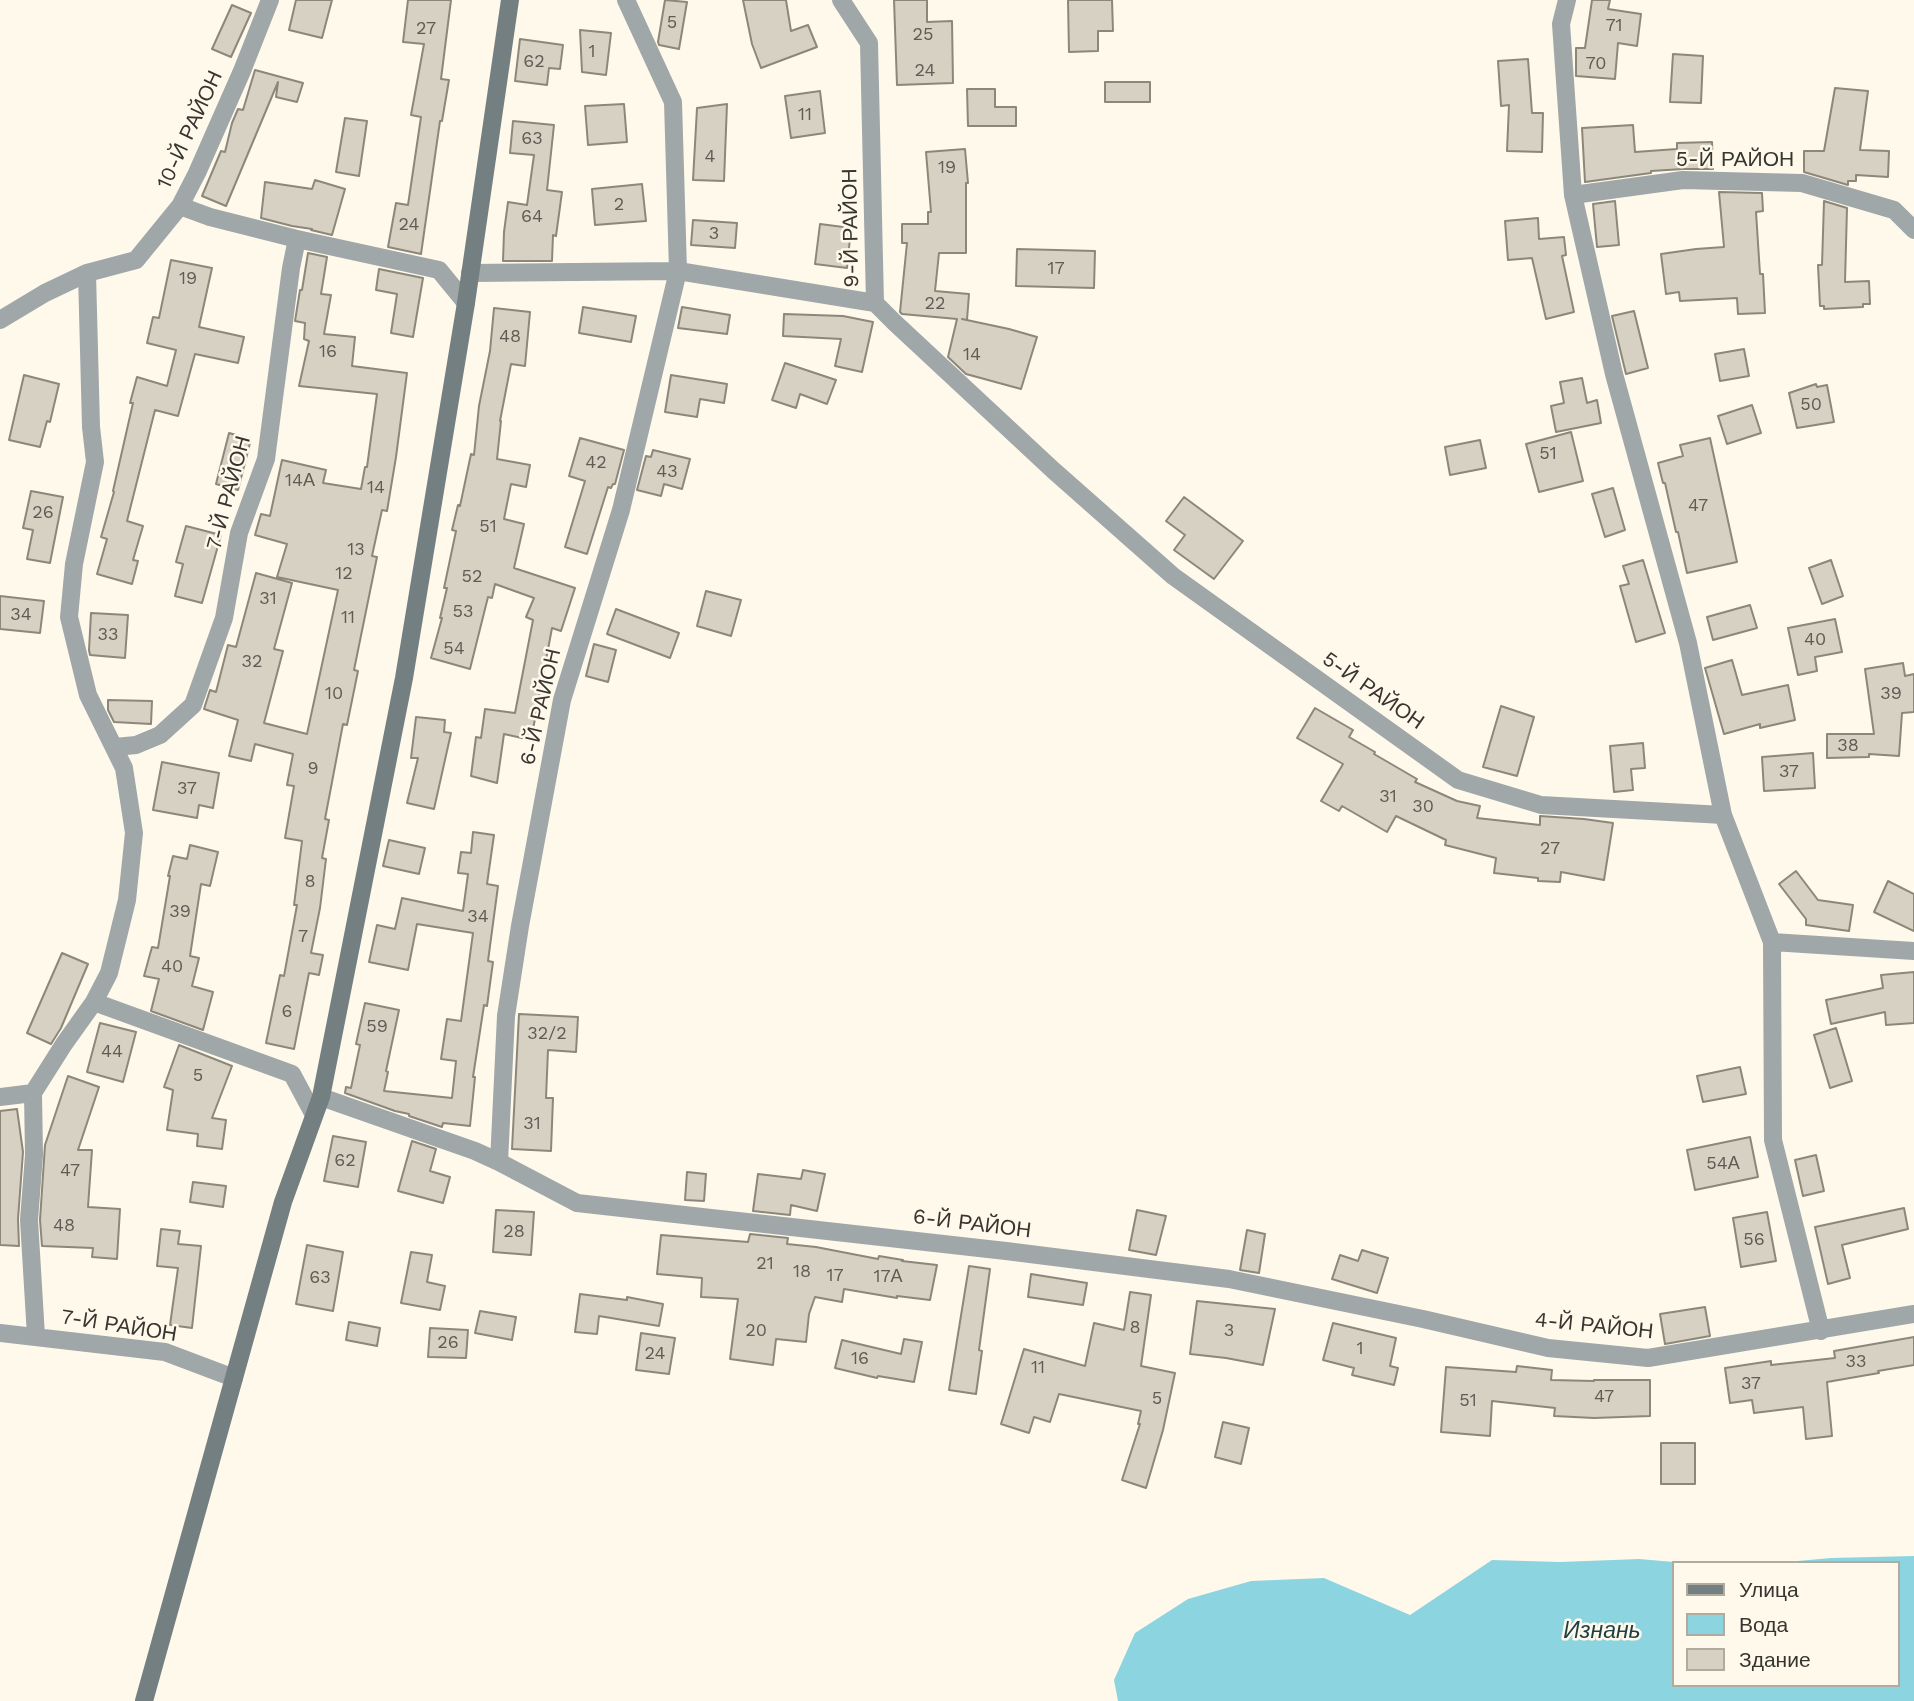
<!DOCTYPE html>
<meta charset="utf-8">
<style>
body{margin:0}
#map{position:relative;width:1914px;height:1701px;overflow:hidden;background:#fff9eb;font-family:"Work Sans",sans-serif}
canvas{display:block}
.legend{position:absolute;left:1672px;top:1561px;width:228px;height:126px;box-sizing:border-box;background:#fff9eb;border:2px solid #afaba0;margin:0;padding:9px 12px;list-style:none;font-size:21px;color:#373530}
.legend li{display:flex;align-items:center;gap:14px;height:35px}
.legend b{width:35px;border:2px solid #afaba0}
</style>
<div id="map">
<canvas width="1914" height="1701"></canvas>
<ul class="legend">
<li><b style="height:9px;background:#747f81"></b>Улица</li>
<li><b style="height:19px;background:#8dd4e1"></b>Вода</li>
<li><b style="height:19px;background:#d7d1c3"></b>Здание</li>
</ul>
</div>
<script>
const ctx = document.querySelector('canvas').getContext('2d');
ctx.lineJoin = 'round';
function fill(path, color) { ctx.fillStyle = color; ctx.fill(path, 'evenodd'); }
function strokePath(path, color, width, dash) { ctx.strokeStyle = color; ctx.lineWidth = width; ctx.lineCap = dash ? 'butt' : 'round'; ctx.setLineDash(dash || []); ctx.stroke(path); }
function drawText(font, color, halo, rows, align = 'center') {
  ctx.font = font + ' "Work Sans",sans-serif'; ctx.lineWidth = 5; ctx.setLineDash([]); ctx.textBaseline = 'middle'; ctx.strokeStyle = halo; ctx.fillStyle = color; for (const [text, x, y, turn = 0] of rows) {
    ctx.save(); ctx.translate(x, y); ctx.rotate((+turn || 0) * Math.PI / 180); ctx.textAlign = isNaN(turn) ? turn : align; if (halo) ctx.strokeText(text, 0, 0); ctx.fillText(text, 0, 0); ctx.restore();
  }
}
fill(new Path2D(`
 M 1914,1556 L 1914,1701 L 1118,1701 L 1114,1680 L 1135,1633 L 1188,1599 L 1251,1581 L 1324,1578 L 1410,1615 L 1492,1560 L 1560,1562 L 1639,1559 L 1686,1563 L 1674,1563 L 1674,1685 L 1898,1685 L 1898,1563 L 1775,1563 L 1831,1558 Z`), '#8dd4e1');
const building = new Path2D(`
 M 296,0 L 332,0 L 322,38 L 289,30 Z
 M 408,0 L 451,0 L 441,79 L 449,80 L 442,121 L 440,121 L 421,254 L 388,247 L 396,203 L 408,205 L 421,117 L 411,115 L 424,44 L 403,42 Z
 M 665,0 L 687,2 L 679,49 L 659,45 L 658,42 Z
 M 743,0 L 786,0 L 791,31 L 808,25 L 817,47 L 761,68 L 752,44 Z
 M 894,0 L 927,0 L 927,22 L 952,21 L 953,83 L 897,85 Z
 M 1068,0 L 1112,0 L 1113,31 L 1098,31 L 1098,51 L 1069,52 Z
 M 1592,0 L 1610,0 L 1608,9 L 1641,14 L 1637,46 L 1618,43 L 1615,79 L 1576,76 L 1576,48 L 1585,48 Z
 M 232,5 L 251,13 L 231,57 L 212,49 Z
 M 580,30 L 611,33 L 606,75 L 582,72 Z
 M 520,39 L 563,45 L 560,69 L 549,68 L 547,85 L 515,81 Z
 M 1673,54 L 1703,56 L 1701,103 L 1670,102 Z
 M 1528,59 L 1532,113 L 1543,113 L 1542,152 L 1507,151 L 1509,105 L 1501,106 L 1498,61 Z
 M 255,70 L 303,83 L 297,102 L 276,97 L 278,82 L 226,206 L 202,196 L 221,151 L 225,152 L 232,123 L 238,109 L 243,110 Z
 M 1105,82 L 1150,82 L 1150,102 L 1105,102 Z
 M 1835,88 L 1868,91 L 1860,150 L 1889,151 L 1888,177 L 1856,175 L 1856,181 L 1848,181 L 1848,185 L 1804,172 L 1804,151 L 1824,151 Z
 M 967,89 L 995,89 L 995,107 L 1016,107 L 1016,126 L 968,126 Z
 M 820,91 L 825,133 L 791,138 L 785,96 Z
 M 624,104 L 627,142 L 588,145 L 585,106 Z
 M 727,104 L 724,181 L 693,180 L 697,108 Z
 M 345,118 L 367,121 L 359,176 L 336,172 Z
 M 513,121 L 554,125 L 547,190 L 562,192 L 556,236 L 553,235 L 552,261 L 503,261 L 504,232 L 508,202 L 527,205 L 534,155 L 510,153 Z
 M 1633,125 L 1635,152 L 1677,149 L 1677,143 L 1712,142 L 1713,169 L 1683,169 L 1651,171 L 1651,173 L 1585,182 L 1582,128 Z
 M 965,149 L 968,183 L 966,183 L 966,253 L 939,253 L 935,291 L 969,294 L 967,320 L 962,319 L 1009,329 L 1037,337 L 1021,389 L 966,374 L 948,357 L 957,319 L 902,314 L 900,312 L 907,243 L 902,243 L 902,224 L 928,224 L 928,212 L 931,212 L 926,152 Z
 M 315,180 L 345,189 L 332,235 L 311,230 L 312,229 L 292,226 L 261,218 L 265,182 L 312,189 Z
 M 642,184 L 646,221 L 595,225 L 592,189 Z
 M 1719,192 L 1762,193 L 1763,211 L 1756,212 L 1760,274 L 1763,274 L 1765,313 L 1738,314 L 1737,298 L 1680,301 L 1679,292 L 1666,294 L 1661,254 L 1696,249 L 1724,247 Z
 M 1615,201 L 1619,245 L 1597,247 L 1593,204 Z
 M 1824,201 L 1847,208 L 1845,282 L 1869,281 L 1870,304 L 1863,304 L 1863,307 L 1824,309 L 1824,306 L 1820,306 L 1818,265 L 1822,265 Z
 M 1538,218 L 1539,239 L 1564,237 L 1566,255 L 1562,256 L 1574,312 L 1546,319 L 1532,258 L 1508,260 L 1505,221 Z
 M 693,220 L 737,223 L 735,248 L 691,245 Z
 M 820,224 L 851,228 L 847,268 L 815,264 Z
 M 1017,249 L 1095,251 L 1094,288 L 1016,286 Z
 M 308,253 L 327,257 L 321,294 L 331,295 L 324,334 L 355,337 L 352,366 L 407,373 L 396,457 L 387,511 L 382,510 L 372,556 L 377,557 L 354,670 L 358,671 L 347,725 L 343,724 L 325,819 L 329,820 L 322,858 L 326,859 L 320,908 L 311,953 L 323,955 L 319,975 L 309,973 L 294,1049 L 266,1043 L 280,975 L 284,976 L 297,905 L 294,905 L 302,841 L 285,838 L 294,786 L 287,785 L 293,754 L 255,744 L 251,761 L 229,756 L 238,720 L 204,709 L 210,690 L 216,692 L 228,645 L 236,647 L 256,573 L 292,583 L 274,649 L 283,651 L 264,723 L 307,734 L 338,590 L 277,577 L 287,544 L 255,535 L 261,514 L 270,516 L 282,460 L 326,470 L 323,483 L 361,489 L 365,467 L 367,467 L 377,394 L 299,386 L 309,341 L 304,339 L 305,323 L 295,321 L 300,290 L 302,290 Z
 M 171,260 L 212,268 L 199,327 L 244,337 L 238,363 L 195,354 L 178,416 L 155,410 L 127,521 L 143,526 L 133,560 L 138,561 L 132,584 L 97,574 L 107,539 L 101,537 L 114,492 L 113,491 L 133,403 L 130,403 L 137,377 L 167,386 L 176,350 L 147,343 L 153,317 L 159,318 Z
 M 379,269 L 423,278 L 413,337 L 391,333 L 397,294 L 376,290 Z
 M 583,307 L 636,316 L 631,342 L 579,333 Z
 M 682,307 L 730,315 L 727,334 L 678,328 Z
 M 494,308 L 530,312 L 525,366 L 511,364 L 500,421 L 501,421 L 497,459 L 530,465 L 526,487 L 511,484 L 504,519 L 524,524 L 514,568 L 575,588 L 561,631 L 552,628 L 531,740 L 504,734 L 497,783 L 471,776 L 476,737 L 481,738 L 485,709 L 515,713 L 533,620 L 526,617 L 534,598 L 495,584 L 492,598 L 488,597 L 470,669 L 431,658 L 442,618 L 440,618 L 447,588 L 444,588 L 456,531 L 452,530 L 458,505 L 460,506 L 471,454 L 474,455 L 479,406 L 490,351 Z
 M 1634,311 L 1648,368 L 1626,374 L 1612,316 Z
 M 784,314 L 843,316 L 873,322 L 862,372 L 835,366 L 841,339 L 783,336 Z
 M 1744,349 L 1749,376 L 1720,381 L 1715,354 Z
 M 785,363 L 836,380 L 827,404 L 800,394 L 796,408 L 772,400 Z
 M 24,375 L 59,384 L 50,422 L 47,421 L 40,447 L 9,440 Z
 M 671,375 L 727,384 L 724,403 L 700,399 L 697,417 L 665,412 Z
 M 1582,378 L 1587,403 L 1597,400 L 1601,423 L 1556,432 L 1551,406 L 1564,403 L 1560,382 Z
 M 1816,384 L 1817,387 L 1827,385 L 1834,422 L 1797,428 L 1789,393 Z
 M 1752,405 L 1761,433 L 1727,444 L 1718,416 Z
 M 1571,432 L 1583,481 L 1539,492 L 1526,444 Z
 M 229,433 L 251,439 L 238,490 L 216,484 Z
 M 580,438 L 624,450 L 615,484 L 613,484 L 611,488 L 608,487 L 587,554 L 565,547 L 585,481 L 569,476 Z
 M 1710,438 L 1737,562 L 1687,573 L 1678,532 L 1676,532 L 1665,483 L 1663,483 L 1658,463 L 1683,456 L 1680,445 Z
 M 1480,440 L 1486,468 L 1450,475 L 1445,447 Z
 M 653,450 L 690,459 L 682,489 L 664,484 L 661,496 L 637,490 L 646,456 L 651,457 Z
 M 1613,488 L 1625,530 L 1605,537 L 1592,494 Z
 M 31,491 L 63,497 L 50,563 L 27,559 L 33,530 L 23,528 Z
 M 1184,497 L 1243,541 L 1214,579 L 1174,550 L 1185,535 L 1166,521 Z
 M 186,526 L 221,535 L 202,603 L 175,596 L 183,564 L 176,562 Z
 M 1643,560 L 1665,633 L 1636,642 L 1620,586 L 1629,584 L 1623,566 Z
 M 1831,560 L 1843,596 L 1822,604 L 1809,568 Z
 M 706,591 L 741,600 L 731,636 L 697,626 Z
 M 0,596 L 44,601 L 40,633 L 0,629 Z
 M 1750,605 L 1757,628 L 1713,640 L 1707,617 Z
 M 616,609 L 679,633 L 670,658 L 607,634 Z
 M 91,613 L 128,615 L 125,658 L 90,655 L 89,650 Z
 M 1835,619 L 1842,652 L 1815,657 L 1817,671 L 1798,675 L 1788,628 Z
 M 594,644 L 616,650 L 608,682 L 586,676 Z
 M 1732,660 L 1742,695 L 1788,685 L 1795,720 L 1760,728 L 1760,724 L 1724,734 L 1705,668 Z
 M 1903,663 L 1905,676 L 1914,674 L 1914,712 L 1902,713 L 1899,756 L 1869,754 L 1869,757 L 1827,758 L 1827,734 L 1874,734 L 1865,669 Z
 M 108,700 L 152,701 L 151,724 L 114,722 L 108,710 Z
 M 1501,706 L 1534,717 L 1517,776 L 1483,767 Z
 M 1315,708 L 1353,730 L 1349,737 L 1375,752 L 1374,754 L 1417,779 L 1415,782 L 1457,801 L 1480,806 L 1477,818 L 1540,825 L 1540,816 L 1584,819 L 1613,823 L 1604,880 L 1561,872 L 1560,882 L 1538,881 L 1538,878 L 1494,873 L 1496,858 L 1445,845 L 1446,840 L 1396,816 L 1387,832 L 1342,806 L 1339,811 L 1321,801 L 1343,764 L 1297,738 Z
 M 416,717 L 445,720 L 444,732 L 451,733 L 434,809 L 407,803 L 418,758 L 411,758 Z
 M 1643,743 L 1645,768 L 1631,769 L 1633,790 L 1614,792 L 1610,746 Z
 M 1813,753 L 1815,788 L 1764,791 L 1762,757 Z
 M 162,762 L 219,773 L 213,808 L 199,805 L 197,818 L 153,810 Z
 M 473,832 L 494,835 L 487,884 L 498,886 L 488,961 L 493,962 L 487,1006 L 484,1005 L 473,1077 L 475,1077 L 470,1126 L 443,1123 L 442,1127 L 409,1116 L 409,1114 L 395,1111 L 345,1093 L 346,1087 L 351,1088 L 360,1045 L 356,1044 L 365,1003 L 399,1010 L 386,1071 L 388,1072 L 384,1091 L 452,1098 L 456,1061 L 441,1059 L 447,1019 L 461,1021 L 473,933 L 417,924 L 408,970 L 369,962 L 377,925 L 395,929 L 402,898 L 463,911 L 468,874 L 458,873 L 461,852 L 471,853 Z
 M 389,840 L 425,848 L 419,874 L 383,866 Z
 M 190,845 L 218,852 L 210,886 L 201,884 L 190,956 L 199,958 L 192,986 L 213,992 L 203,1030 L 151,1011 L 159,979 L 144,976 L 152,947 L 158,948 L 170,876 L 168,876 L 173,856 L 187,859 Z
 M 1796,871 L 1818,900 L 1853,905 L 1849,931 L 1806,925 L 1806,919 L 1779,884 Z
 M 1888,881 L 1914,894 L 1914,931 L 1874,912 Z
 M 62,953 L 88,964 L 61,1028 L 51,1044 L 27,1033 Z
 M 1914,972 L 1914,1023 L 1886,1025 L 1885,1012 L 1831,1024 L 1826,1000 L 1883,988 L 1881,975 Z
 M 519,1014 L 578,1017 L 576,1052 L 548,1050 L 546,1098 L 553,1098 L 551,1151 L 512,1149 Z
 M 100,1023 L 136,1032 L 123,1082 L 87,1072 Z
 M 1836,1028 L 1852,1081 L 1830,1088 L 1814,1035 Z
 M 179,1045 L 232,1066 L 212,1118 L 226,1120 L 222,1149 L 197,1146 L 198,1134 L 167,1130 L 173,1090 L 164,1087 Z
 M 1740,1067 L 1746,1094 L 1703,1102 L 1697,1076 Z
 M 68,1076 L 99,1087 L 78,1150 L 92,1150 L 88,1207 L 120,1209 L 117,1259 L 92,1257 L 93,1248 L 42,1246 L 40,1220 L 45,1145 Z
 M 17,1109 L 23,1152 L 18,1219 L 19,1246 L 0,1245 L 0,1111 Z
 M 333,1136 L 366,1142 L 358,1187 L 324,1181 Z
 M 1750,1137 L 1758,1177 L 1695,1190 L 1687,1150 Z
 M 412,1141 L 436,1149 L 430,1171 L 450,1177 L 443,1203 L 398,1191 Z
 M 1816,1155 L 1824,1191 L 1803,1196 L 1795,1160 Z
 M 803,1170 L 825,1174 L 817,1211 L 791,1205 L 790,1215 L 753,1211 L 758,1174 L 801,1179 Z
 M 687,1172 L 706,1174 L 704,1201 L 685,1200 Z
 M 193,1182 L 226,1186 L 223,1207 L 190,1202 Z
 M 1904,1208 L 1908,1229 L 1842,1245 L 1850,1278 L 1828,1284 L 1815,1227 Z
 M 496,1210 L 534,1212 L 531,1255 L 493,1252 Z
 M 1137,1210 L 1166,1216 L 1156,1255 L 1129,1250 Z
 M 1767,1212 L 1776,1261 L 1741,1267 L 1733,1218 Z
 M 161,1229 L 180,1231 L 178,1244 L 201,1246 L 192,1328 L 170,1325 L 178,1268 L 157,1266 Z
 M 1247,1230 L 1265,1234 L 1259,1273 L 1240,1270 Z
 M 750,1234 L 788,1238 L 787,1244 L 816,1247 L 878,1259 L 879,1256 L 903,1260 L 902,1261 L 937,1265 L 930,1300 L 897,1296 L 897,1298 L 844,1289 L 842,1302 L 815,1297 L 809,1314 L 806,1342 L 776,1339 L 773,1365 L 730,1359 L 738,1299 L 701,1297 L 702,1278 L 657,1274 L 661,1235 L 748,1242 Z
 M 307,1245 L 343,1252 L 333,1311 L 296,1304 Z
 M 1362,1250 L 1388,1258 L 1377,1293 L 1332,1279 L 1340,1255 L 1358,1261 Z
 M 411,1252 L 432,1255 L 427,1282 L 445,1286 L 440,1310 L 401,1303 Z
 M 969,1266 L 990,1269 L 979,1350 L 982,1351 L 976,1394 L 949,1390 Z
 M 1031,1274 L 1087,1283 L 1083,1305 L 1028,1297 Z
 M 1130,1292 L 1151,1295 L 1141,1366 L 1175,1373 L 1163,1430 L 1146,1488 L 1122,1480 L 1140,1424 L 1138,1424 L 1141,1411 L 1059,1394 L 1050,1422 L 1034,1417 L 1029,1433 L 1001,1424 L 1024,1349 L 1085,1366 L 1094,1323 L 1124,1330 Z
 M 580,1294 L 627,1300 L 627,1297 L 663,1304 L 659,1326 L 599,1316 L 597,1334 L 575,1332 Z
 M 1197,1301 L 1275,1309 L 1263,1365 L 1226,1358 L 1190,1354 Z
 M 1705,1307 L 1710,1336 L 1665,1344 L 1660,1314 Z
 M 480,1311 L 516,1317 L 512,1340 L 475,1333 Z
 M 349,1322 L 380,1328 L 377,1346 L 346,1340 Z
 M 1333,1323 L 1396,1338 L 1390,1366 L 1398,1368 L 1394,1385 L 1352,1375 L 1354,1368 L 1323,1360 Z
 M 430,1328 L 468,1330 L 466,1358 L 428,1357 Z
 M 641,1333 L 675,1338 L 669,1374 L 636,1370 Z
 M 1914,1337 L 1914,1365 L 1878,1371 L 1879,1373 L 1827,1382 L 1832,1436 L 1806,1439 L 1803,1407 L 1754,1413 L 1752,1400 L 1730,1403 L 1725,1368 L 1771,1361 L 1771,1365 L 1835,1358 L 1834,1351 Z
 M 904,1339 L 922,1342 L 914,1382 L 878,1376 L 877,1378 L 835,1368 L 842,1340 L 901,1354 Z
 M 1517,1366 L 1552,1370 L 1551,1380 L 1594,1381 L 1594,1380 L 1650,1380 L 1650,1416 L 1594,1418 L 1554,1416 L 1555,1408 L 1492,1401 L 1490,1436 L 1441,1432 L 1446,1367 L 1516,1372 Z
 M 1223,1422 L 1249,1428 L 1241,1464 L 1215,1457 Z
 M 1661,1443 L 1695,1443 L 1695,1484 L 1661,1484 Z`);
fill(building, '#d7d1c3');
strokePath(building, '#8c877a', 2);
strokePath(new Path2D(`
 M 841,0 L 869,43 L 875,303 L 894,322 L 1053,470 L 1173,576 L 1458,780 L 1541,805 L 1723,815
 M 1567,0 L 1561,24 L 1573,195 L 1614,374 L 1688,643 L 1723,815 L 1772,942 L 1773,1140 L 1821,1331
 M 1573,195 L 1683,180 L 1802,183 L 1894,210 L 1914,230
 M 180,206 L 210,217 L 297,239 L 439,270 L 466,303
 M 87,273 L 91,427 L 95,462 L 74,564 L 69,617 L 88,695 L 124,768 L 134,833 L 127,900 L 109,973 L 94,1002
 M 470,273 L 678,271 L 875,303
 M 0,320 L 45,293 L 87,273 L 136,260 L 180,206 L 197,173 L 242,71 L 270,0
 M 115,747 L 136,745 L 160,735 L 193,705 L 224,618 L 239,533 L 266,459 L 291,268 L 297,239
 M 1772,942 L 1914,951
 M 33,1093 L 34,1155 L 29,1220 L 36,1336
 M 0,1097 L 33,1093 L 64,1044 L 94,1002 L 292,1074 L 314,1115
 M 321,1097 L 475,1151 L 499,1162 L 577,1203 L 1006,1251 L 1229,1279 L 1423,1319 L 1548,1348 L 1648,1358 L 1914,1314
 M 499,1162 L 506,1016 L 520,926 L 562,700 L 621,510 L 678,271 L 673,102 L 626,0
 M 0,1333 L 165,1352 L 234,1378`), '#9fa7a8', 18);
strokePath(new Path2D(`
 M 144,1701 L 283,1202 L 321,1097 L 404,678 L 466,303 L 510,0`), '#747f81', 18);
drawText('18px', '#5f5c55', null, [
 ["5",672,23],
 ["71",1614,26],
 ["27",426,29],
 ["25",923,35],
 ["1",592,52],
 ["62",534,62],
 ["70",1596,64],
 ["24",925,71],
 ["11",805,115],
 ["63",532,139],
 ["4",710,157],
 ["19",947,168],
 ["2",619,205],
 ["64",532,217],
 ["24",409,225],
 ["3",714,234],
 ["17",1056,269],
 ["19",188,279],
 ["22",935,304],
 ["48",510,337],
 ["16",328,352],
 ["14",972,355],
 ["50",1811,405],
 ["51",1548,454],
 ["42",596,463],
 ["43",667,472],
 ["14А",300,481],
 ["14",376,488],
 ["47",1698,506],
 ["26",43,513],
 ["51",488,527],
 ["13",356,550],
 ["12",344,574],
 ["52",472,577],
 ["31",268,599],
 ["53",463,612],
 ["34",21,615],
 ["11",348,618],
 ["33",108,635],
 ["40",1815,640],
 ["54",454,649],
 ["32",252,662],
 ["10",334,694],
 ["39",1891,694],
 ["38",1848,746],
 ["9",313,769],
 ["37",1789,772],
 ["37",187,789],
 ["31",1388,797],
 ["30",1423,807],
 ["27",1550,849],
 ["8",310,882],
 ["39",180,912],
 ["34",478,917],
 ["7",303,937],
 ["40",172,967],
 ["6",287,1012],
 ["59",377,1027],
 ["32/2",547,1034],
 ["44",112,1052],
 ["5",198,1076],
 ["31",532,1124],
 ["62",345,1161],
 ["54А",1723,1164],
 ["47",70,1171],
 ["48",64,1226],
 ["28",514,1232],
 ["56",1754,1240],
 ["21",765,1264],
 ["18",802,1272],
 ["17",835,1276],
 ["17А",888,1277],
 ["63",320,1278],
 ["8",1135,1328],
 ["20",756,1331],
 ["3",1229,1331],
 ["26",448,1343],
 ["1",1360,1349],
 ["24",655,1354],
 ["16",860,1359],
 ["33",1856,1362],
 ["11",1038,1368],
 ["37",1751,1384],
 ["47",1604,1397],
 ["5",1157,1399],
 ["51",1468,1401]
]);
drawText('21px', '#373530', '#fff9eb', [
 ["10-Й РАЙОН",190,130,-65],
 ["5-Й РАЙОН",1735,160],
 ["9-Й РАЙОН",851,228,-91],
 ["7-Й РАЙОН",229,493,-75],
 ["5-Й РАЙОН",1373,691,35],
 ["6-Й РАЙОН",541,707,-77],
 ["6-Й РАЙОН",972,1224,7],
 ["7-Й РАЙОН",119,1326,9],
 ["4-Й РАЙОН",1594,1326,6]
]);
drawText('italic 23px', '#1c3e45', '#fff9eb', [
 ["Изнань",1602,1631]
]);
</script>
